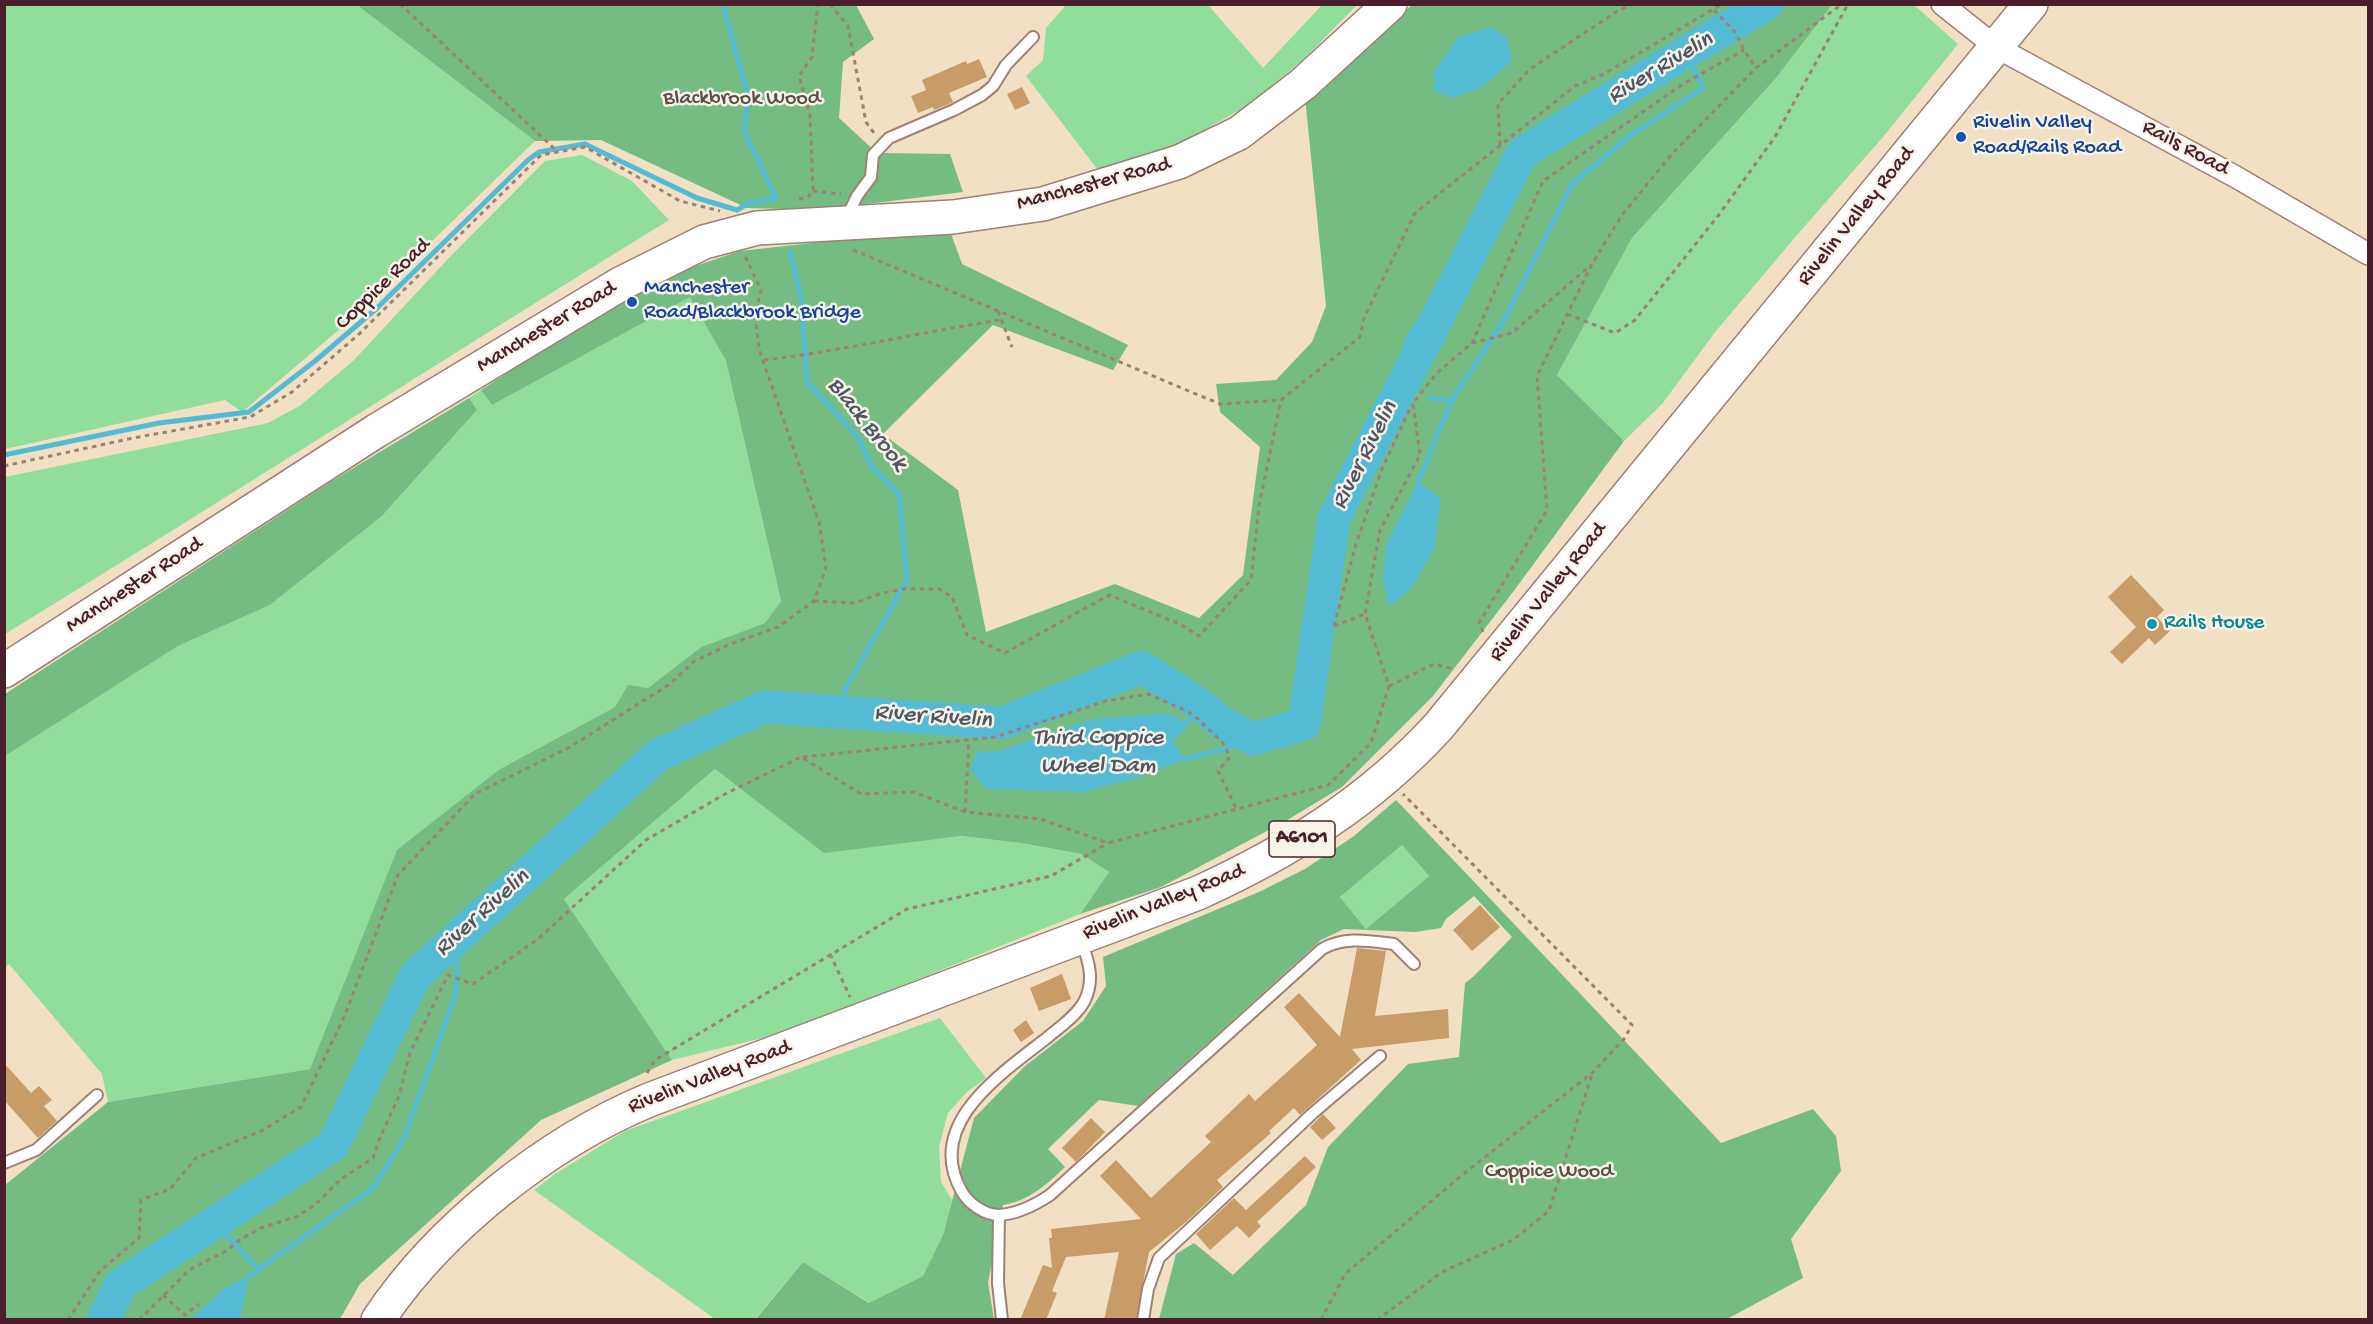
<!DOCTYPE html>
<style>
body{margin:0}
#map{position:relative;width:2373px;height:1324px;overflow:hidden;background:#f1e0c3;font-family:"Gochi Hand",sans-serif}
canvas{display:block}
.frame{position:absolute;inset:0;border:6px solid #4a1f2b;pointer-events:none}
</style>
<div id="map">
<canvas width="2373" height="1324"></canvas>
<div class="frame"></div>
</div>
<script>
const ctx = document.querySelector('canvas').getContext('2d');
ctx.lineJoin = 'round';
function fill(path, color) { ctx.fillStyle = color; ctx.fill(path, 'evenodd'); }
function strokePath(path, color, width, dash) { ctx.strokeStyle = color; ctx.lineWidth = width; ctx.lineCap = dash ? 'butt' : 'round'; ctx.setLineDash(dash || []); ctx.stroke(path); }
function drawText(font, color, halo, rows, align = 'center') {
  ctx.font = font + ' "Gochi Hand",sans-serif'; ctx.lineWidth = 5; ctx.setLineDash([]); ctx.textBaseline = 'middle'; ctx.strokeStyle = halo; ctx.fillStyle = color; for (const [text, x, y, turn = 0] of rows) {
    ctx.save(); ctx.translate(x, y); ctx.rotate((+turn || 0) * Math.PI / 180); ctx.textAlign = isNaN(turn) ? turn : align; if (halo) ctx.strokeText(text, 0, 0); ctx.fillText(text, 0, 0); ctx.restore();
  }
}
fill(new Path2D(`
 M 4,5 L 357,5 L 535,141 L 354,317 L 242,412 L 225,400 L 5,449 Z
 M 1066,5 L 1208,5 L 1263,68 L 1322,5 L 1357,5 L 1303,60 L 1245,107 L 1170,149 L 1098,170 L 1026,76 L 1043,60 L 1046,28 Z
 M 1832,5 L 1914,5 L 1958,44 L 1883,137 L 1797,235 L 1716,331 L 1662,404 L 1624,441 L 1557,375 L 1632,238 L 1776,78 Z
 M 582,155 L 632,181 L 669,220 C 447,357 227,498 5,634 L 5,477 L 268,423 L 301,405 L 354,360 L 447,260 L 545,161 Z
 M 690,296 L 726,361 L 781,601 L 765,623 L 701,647 L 648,688 L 628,686 L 615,707 L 500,769 L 323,1038 L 310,1069 L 108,1102 L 102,1074 L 9,964 L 5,968 L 5,756 L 178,646 L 270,605 L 382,516 L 477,410 L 469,398 L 481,390 L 492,405 Z
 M 715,769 L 824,852 L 961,836 L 1021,843 L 1081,854 L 1109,872 L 1080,914 L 787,1032 L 672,1060 L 564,899 Z
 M 1402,845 L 1429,876 L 1366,929 L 1340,897 Z
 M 940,1018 L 986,1078 L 967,1092 L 948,1113 L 939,1147 L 941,1182 L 952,1200 L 943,1235 L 923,1276 L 870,1303 L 803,1262 L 755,1319 L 715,1319 L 534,1190 L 555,1174 L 625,1131 Z`), '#91dd9a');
fill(new Path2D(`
 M 357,5 L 856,5 L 874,39 L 843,62 L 839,118 L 877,153 L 950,154 L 963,192 L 819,210 L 747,208 L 601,140 L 535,141 Z
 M 1412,5 L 1832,5 L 1776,78 L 1632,238 L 1557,375 L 1624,441 L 1513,592 L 1433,696 L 1342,787 L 1284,822 L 1161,887 L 1080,914 L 1109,872 L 1081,854 L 1021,843 L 961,836 L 824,853 L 715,769 L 564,899 L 672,1060 L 541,1120 L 360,1284 L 340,1319 L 5,1320 L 5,1185 L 108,1102 L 310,1069 L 397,850 L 500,769 L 615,707 L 628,685 L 648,688 L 701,647 L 765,623 L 781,601 L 726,361 L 690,297 L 492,405 L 481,390 L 578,327 L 674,273 L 740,251 L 949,228 L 962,264 L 1128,345 L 1113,370 L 993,325 L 883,434 L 958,490 L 986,632 L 1115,584 L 1199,618 L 1243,575 L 1260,447 L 1220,412 L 1216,384 L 1276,380 L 1312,342 L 1326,306 L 1305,97 Z
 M 469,398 L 477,410 L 382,516 L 270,605 L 178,646 L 5,756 L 5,694 L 332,481 Z
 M 1396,800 C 1505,914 1613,1028 1721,1143 L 1813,1109 L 1836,1136 L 1841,1171 L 1791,1239 L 1803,1278 L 1727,1319 L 1159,1319 L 1176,1254 L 1194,1243 L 1233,1275 L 1306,1205 L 1328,1147 L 1408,1064 L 1459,1057 L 1465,983 L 1474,976 L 1512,937 L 1474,896 L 1446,919 L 1441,928 L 1415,932 L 1344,929 L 1321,940 L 1138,1106 L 1099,1100 L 1048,1149 L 1065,1167 C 1045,1186 1030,1200 1003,1205 L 988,1283 L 994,1319 L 755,1320 L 803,1262 L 869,1303 L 923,1276 L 943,1235 L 974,1118 L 1025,1066 L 1083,1021 L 1106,986 L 1103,957 L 1259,892 L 1305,869 L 1354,836 ZM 1402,845 L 1429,876 L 1366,929 L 1340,897 Z`), '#74bc82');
fill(new Path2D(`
 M 1491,27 L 1507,38 L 1512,60 L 1484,86 L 1454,98 L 1434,91 L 1434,71 L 1459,37 Z
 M 1426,310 L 1451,319 L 1444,345 L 1416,358 L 1402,344 L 1413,325 Z
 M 1418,482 L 1441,498 L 1434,549 L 1411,589 L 1389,606 L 1383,580 L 1386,545 Z
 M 1169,713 L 1189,725 L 1173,741 L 1185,759 L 1140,777 L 1083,792 L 986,789 L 971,770 L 976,752 L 999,751 L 1092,719 Z
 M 249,1276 L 240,1319 L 191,1319 L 225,1288 Z`), '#55bbd4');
strokePath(new Path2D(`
 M 790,252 L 801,296 L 807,382 L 859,438 L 871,466 L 899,494 L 907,580 L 844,691 L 848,712
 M 1429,398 L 1452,400 L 1505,318 L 1572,184 L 1631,135 L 1703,88 L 1686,52
 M 4,455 L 159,423 L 249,412 L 315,361 L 376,309 L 528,160 L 539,152 L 585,144 L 697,198 L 737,210 L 749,203 L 776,198 L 744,130 L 748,96 L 723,4
 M 1418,482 L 1452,400
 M 1186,723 L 1202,706
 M 1185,759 L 1225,749 L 1253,739
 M 215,1222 L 258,1269
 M 249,1276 L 373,1188 L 404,1138 L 456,993 L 458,937`), '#55bbd4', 5);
strokePath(new Path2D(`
 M 103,1320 L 121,1284 L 333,1145 L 415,976 L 658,755 L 764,707 L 1002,723 L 1142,667 L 1202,706 L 1220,722 L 1253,739 L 1304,724 L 1334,518 L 1522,153 L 1686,52 L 1767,4`), '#55bbd4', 33);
fill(new Path2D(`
 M 979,59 L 987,77 L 949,93 L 953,102 L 951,103 L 934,110 L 933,107 L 918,113 L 911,96 L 926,90 L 922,80 L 966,61 L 967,64 Z
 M 1022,87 L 1030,103 L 1015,110 L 1007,94 Z
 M 2131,575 L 2164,610 L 2157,617 L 2170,631 L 2155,645 L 2149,638 L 2122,664 L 2110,652 L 2136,627 L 2108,597 Z
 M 1480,905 L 1500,927 L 1472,951 L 1453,930 Z
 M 1357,948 L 1386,951 L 1375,1016 L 1448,1009 L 1449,1038 L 1352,1049 L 1361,1060 L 1300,1115 L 1294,1108 L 1269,1131 L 1271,1133 L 1217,1180 L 1223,1187 L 1186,1222 L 1149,1252 L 1136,1320 L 1104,1320 L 1119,1252 L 1066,1257 L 1052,1291 L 1057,1293 L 1046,1320 L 1020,1320 L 1043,1265 L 1052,1268 L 1049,1238 L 1052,1238 L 1051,1229 L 1141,1219 L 1100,1176 L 1116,1160 L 1151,1198 L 1211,1142 L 1205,1136 L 1249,1094 L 1255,1101 L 1317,1045 L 1284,1007 L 1299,993 L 1340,1037 Z
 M 1062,974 L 1071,999 L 1039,1011 L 1030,988 Z
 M 1026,1020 L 1034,1033 L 1021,1042 L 1013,1030 Z
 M 4,1063 L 31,1093 L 39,1086 L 52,1100 L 44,1106 L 57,1121 L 38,1138 L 4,1100 Z
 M 1323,1114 L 1336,1128 L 1322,1140 L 1310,1127 Z
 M 1091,1118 L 1105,1132 L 1076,1162 L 1062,1148 Z
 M 1305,1156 L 1316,1167 L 1257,1222 L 1261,1226 L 1249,1238 L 1237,1226 L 1210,1250 L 1196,1234 L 1234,1198 L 1246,1210 Z`), '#c79c67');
const service = new Path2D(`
 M 847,217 L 857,196 L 871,177 L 873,155 L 889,138 L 954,110 L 982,95 L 993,86 L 1006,65 L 1033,37
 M 1081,941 C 1089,961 1095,981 1084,1002 C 1076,1016 1060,1027 1048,1037 C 1001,1074 923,1124 962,1192 C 969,1204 985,1215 999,1215 C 1018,1214 1035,1205 1050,1195 L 1322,949 C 1345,936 1369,941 1394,944 L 1414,964
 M 4,1163 L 36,1150 L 97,1095
 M 999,1215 L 998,1283 L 1002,1320
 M 1143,1320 L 1148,1289 L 1159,1258 L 1313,1113 L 1380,1056`);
const minor = new Path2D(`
 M 1942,4 L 1996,47 L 2236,177 L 2368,254`);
const primary = new Path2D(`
 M 4,671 L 376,431 L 622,283 L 704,242 L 757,228 L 953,217 L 1043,204 L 1179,162 L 1239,133 L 1303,84 L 1390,4
 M 378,1320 C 439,1228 548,1142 649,1100 L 1198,893 C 1290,851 1369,802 1438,727 L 2031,4`);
strokePath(service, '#9e8077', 14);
strokePath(minor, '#9e8077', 24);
strokePath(primary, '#9e8077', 36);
strokePath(new Path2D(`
 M 400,4 L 558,152
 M 830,4 L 848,26 L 866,122 L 874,133
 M 1714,10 L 1736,33 L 1744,50 L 1756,68
 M 1500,145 L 1498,104 L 1530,69 L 1616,12 L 1632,4
 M 813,191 L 841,194
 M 799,199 L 808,197 L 813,191 L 810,115 L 799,76 L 812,57 L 818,4
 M 853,250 L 1220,404 L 1281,400 L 1360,337 L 1364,318 L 1415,213 L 1575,86 L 1604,74 L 1722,4
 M 998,311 L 1012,347
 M 1567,314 L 1615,333 L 1635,320 L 1718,216 L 1775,137 L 1848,4
 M 1472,343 L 1512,333 L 1591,265
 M 764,360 C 843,351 921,332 1000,320
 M 4,466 L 133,438 L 250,417 L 292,392 L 358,335 L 541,155 L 585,147 L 680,201 L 720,211
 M 814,601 L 855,603 L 879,594 L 902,589 L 939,589 L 952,597 L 967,635 L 1005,653 L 1109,595 L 1180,624 L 1199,636 L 1251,580 L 1259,506 L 1281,400
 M 1334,626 L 1356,544 L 1382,469 L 1412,404
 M 1334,626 L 1365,614
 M 1483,632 L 1479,623 L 1547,510 L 1537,376 L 1592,264 L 1622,215 L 1671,155 L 1756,68 L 1842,4
 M 1389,686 L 1434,664 L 1454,669
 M 803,757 L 995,737 L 1106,701 L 1148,694 L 1187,711 L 1198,719 L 1223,743 L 1230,757 L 1218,771 L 1237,810
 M 965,812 L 969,740
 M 830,954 L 850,997
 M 647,1073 L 655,1060 L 907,909 L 1051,876 L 1108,843
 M 163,1295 L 185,1315 L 199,1304
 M 68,1320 L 100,1271 L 139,1238 L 141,1200 L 170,1189 L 196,1158 L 261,1131 L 301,1107 L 345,1015 L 398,875 L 475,794 L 570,747 L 670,684 L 693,662 L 728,645 L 778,627 L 814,601 L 826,568 L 819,522 L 759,349 L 755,315 L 761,290 L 745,256
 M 139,1320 L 189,1270 L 226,1251 L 241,1239 L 261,1228 L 298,1216 L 316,1204 L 341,1179 L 373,1158 L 379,1140 L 399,1096 L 410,1053 L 448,975 L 473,984 L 537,940 L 646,840 L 725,794 L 801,757 L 861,794 L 914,792 L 965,812 L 1040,819 L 1108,843 L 1328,785 L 1371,743 L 1389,686 L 1365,614 L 1380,530 L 1420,455 L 1413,403 L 1437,373 L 1472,343 L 1543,181 L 1683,84 L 1744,50
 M 1321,1320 L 1345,1274 L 1461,1176 L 1592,1073 L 1624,1039 L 1632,1025 L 1403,794
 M 1377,1320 L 1442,1272 L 1513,1240 L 1549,1211 L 1592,1074`), '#9e8077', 3, [4.5, 4.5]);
strokePath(service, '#fff', 10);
strokePath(minor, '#fff', 21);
strokePath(primary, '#fff', 33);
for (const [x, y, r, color] of [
 [1961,137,6,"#1a4fb4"],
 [632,302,6,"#1a4fb4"],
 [2152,624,6,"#0f9aa8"]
]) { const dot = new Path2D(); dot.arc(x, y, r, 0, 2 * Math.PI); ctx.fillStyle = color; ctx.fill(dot); strokePath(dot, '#f7f3e8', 2); }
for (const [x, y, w] of [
 [1302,839,66]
]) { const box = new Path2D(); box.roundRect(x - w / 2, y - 18, w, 36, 4.5); ctx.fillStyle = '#f7f3e8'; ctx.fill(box); strokePath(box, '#4a1f2b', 1.5); }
drawText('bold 21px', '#4a1f2b', null, [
 ["A6101",1302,839]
]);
drawText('22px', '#5c4e47', '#f7f3e8', [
 ["Blackbrook Wood",742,100],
 ["Coppice Wood",1549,1173]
]);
drawText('22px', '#164399', '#f7f3e8', [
 ["Rivelin Valley",1973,124],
 ["Road/Rails Road",1973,149],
 ["Manchester",644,289],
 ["Road/Blackbrook Bridge",644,314]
], 'left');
drawText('22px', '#4a1f2b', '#f7f3e8', [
 ["Rails Road",2185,149,28],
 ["Manchester Road",1094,185,-15],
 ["Rivelin Valley Road",1857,217,-51],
 ["Coppice Road",384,285,-44],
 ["Manchester Road",547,328,-31],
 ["Manchester Road",135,586,-33],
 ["Rivelin Valley Road",1549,593,-51],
 ["Rivelin Valley Road",1164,903,-22],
 ["Rivelin Valley Road",710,1078,-21]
]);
drawText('22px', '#0d838f', '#f7f3e8', [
 ["Rails House",2164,624]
], 'left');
drawText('italic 24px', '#4e5666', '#f7f3e8', [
 ["River Rivelin",1661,69,-31],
 ["Black Brook",866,425,51],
 ["River Rivelin",1366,456,-63],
 ["River Rivelin",933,718,4],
 ["Third Coppice",1098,739],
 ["Wheel Dam",1098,767],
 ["River Rivelin",483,914,-42]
]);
</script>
